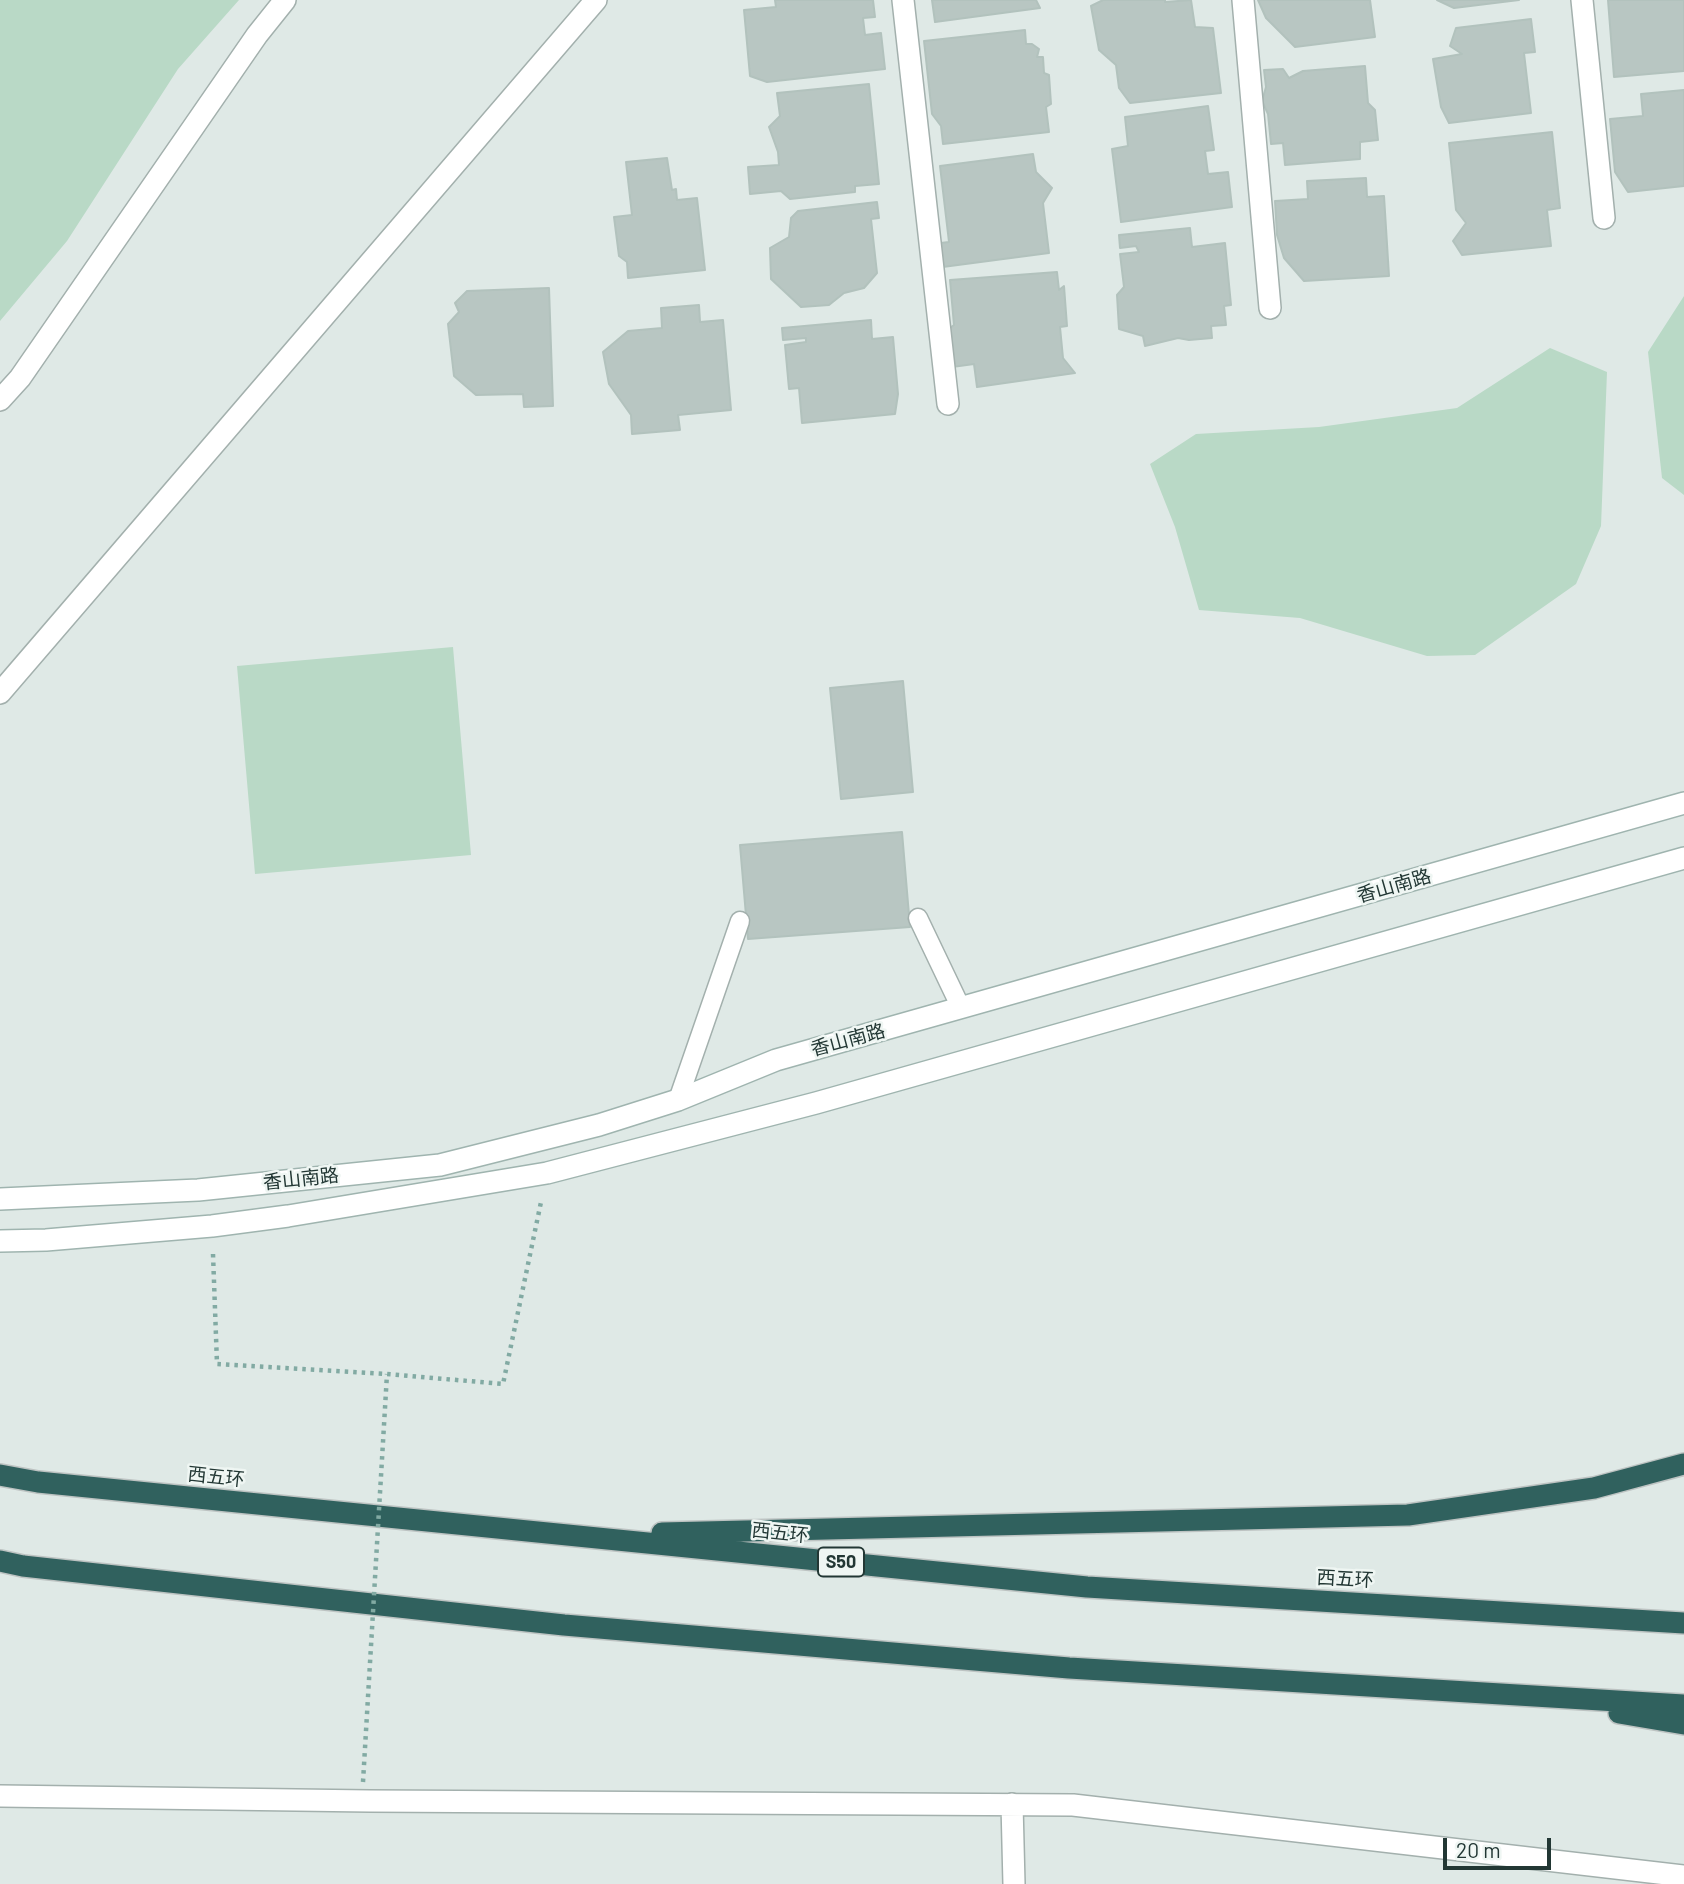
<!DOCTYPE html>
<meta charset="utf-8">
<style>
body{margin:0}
#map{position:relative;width:1684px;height:1884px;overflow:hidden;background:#dfe9e6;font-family:Barlow,sans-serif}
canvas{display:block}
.scale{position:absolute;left:1443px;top:1838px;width:108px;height:32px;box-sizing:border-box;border:4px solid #223734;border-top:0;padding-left:9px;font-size:21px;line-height:24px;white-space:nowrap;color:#223734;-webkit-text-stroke:5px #eff6f3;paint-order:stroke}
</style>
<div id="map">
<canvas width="1684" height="1884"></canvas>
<div class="scale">20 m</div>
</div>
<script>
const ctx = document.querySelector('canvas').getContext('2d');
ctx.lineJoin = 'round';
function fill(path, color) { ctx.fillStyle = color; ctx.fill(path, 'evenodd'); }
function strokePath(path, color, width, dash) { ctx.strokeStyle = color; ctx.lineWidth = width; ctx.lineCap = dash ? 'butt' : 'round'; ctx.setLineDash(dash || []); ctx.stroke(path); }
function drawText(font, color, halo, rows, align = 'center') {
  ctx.font = font + ' Barlow,"Noto Sans SC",sans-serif'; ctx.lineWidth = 5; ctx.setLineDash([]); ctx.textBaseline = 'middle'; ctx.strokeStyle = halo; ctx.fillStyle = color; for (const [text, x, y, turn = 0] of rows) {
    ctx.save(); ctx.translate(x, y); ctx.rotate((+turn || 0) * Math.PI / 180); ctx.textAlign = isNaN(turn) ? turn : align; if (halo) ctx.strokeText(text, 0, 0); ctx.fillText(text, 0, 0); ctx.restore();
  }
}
fill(new Path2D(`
 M 0,0 L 239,0 L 178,69 L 67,241 L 0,321 Z
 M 1684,296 L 1684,495 L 1662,478 L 1648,352 Z
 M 1550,348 L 1607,372 L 1601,526 L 1576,584 L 1475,655 L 1427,656 L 1300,618 L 1199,610 L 1175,527 L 1150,464 L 1196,434 L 1319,427 L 1457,408 Z
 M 453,647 L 471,855 L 255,874 L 237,666 Z`), '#b9d9c6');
const building = new Path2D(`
 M 775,0 L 873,0 L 875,17 L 863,18 L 865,35 L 881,33 L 885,69 L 767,82 L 750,76 L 744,10 L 776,7 Z
 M 932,0 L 1036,0 L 1040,8 L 935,22 Z
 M 1103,0 L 1165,0 L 1165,2 L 1191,0 L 1195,27 L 1213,28 L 1221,93 L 1130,103 L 1119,88 L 1116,65 L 1099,50 L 1091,6 Z
 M 1258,0 L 1370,0 L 1375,37 L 1295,47 L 1266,18 Z
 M 1437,0 L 1519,0 L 1454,8 Z
 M 1608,0 L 1684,0 L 1684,71 L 1614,77 Z
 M 1531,19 L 1535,52 L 1524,53 L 1531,113 L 1449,123 L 1441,107 L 1433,59 L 1462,54 L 1450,46 L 1456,28 Z
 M 1025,30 L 1026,44 L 1032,44 L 1039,49 L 1037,57 L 1043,57 L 1044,73 L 1049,75 L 1051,104 L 1046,107 L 1049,132 L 943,144 L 941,126 L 932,114 L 924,41 Z
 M 1365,66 L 1368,103 L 1375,110 L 1378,140 L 1360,142 L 1360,159 L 1285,165 L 1283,143 L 1271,144 L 1268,114 L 1262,101 L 1266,87 L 1264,70 L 1283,69 L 1289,78 L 1303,71 Z
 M 869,84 L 879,184 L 855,186 L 855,192 L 790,199 L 781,191 L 750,194 L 748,167 L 779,165 L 778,152 L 769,127 L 780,116 L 777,93 Z
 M 1684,90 L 1684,186 L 1628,192 L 1615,172 L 1610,119 L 1643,116 L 1641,94 Z
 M 1208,106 L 1214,150 L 1205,151 L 1208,174 L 1228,172 L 1232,207 L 1121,222 L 1112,149 L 1128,146 L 1125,117 Z
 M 1552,132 L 1560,208 L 1547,210 L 1551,246 L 1462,255 L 1453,241 L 1466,223 L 1456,210 L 1449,143 Z
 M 1033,154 L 1036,172 L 1052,188 L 1043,203 L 1049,253 L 935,268 L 932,244 L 949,242 L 940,166 Z
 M 667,158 L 672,190 L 676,189 L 677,200 L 697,198 L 705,270 L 628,278 L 627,262 L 619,256 L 614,217 L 632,215 L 626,162 Z
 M 1366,178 L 1367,197 L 1384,196 L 1389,276 L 1304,281 L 1284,258 L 1277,235 L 1275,201 L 1308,199 L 1307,181 Z
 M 877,202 L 879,218 L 871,219 L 877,273 L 864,288 L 844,293 L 829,305 L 801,307 L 771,279 L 770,248 L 789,237 L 791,218 L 798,211 Z
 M 1190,228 L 1192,247 L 1225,243 L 1231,305 L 1224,306 L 1226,325 L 1211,326 L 1212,338 L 1189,340 L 1178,338 L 1145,346 L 1143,336 L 1119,329 L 1117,295 L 1124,287 L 1120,254 L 1139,252 L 1136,246 L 1120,248 L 1119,235 Z
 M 1057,272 L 1059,290 L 1064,286 L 1067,326 L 1060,327 L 1063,358 L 1075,373 L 977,387 L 974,364 L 952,367 L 947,330 L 954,325 L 950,280 Z
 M 549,288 L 553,406 L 524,407 L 523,394 L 476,395 L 454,376 L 448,324 L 459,312 L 455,303 L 467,291 Z
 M 699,305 L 700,322 L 723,320 L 731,410 L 678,415 L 680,430 L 632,434 L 631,415 L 609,384 L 603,352 L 628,331 L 662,328 L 661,308 Z
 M 871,320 L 872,339 L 893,337 L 898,394 L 895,414 L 802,423 L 799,388 L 789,389 L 785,345 L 806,342 L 806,338 L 783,340 L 782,328 Z
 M 903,681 L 913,792 L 841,799 L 830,688 Z
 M 902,832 L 910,927 L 748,939 L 740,845 Z`);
fill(building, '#b8c6c2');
strokePath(building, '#b2c2bd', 2);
const service = new Path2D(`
 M 918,918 L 961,1008
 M 678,1100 L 740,921`);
const minor = new Path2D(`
 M 903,0 L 948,404
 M 1243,0 L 1270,308
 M 1582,0 L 1604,218
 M 0,400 L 20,378 L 257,35 L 285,0
 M 0,693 L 596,0
 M 0,1796 L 370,1801 L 1073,1805 L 1684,1876
 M 1012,1804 L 1014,1884`);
const secondary = new Path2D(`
 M 0,1199 L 198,1190 L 440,1165 L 599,1125 L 678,1100 L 776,1060 L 1684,803
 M 0,1241 L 46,1240 L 212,1226 L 288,1216 L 547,1173 L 816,1103 L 1684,858`);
const motorway = new Path2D(`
 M 0,1475 L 38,1482 L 1087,1587 L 1684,1623
 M 662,1533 L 1408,1515 L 1594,1488 L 1684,1464
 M 0,1561 L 23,1566 L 564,1625 L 1069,1668 L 1684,1705
 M 1619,1713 L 1684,1724`);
strokePath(service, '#a3b0ad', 21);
strokePath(minor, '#a3b0ad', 24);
strokePath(secondary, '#9fb4af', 24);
strokePath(motorway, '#bdc3c2', 24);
strokePath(new Path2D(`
 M 213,1254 L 217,1364 L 387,1374 L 503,1384 L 541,1202`), '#82aaa3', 4.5, [3.5, 5]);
strokePath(service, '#fff', 18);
strokePath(minor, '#fff', 21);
strokePath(secondary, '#fff', 21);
strokePath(motorway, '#30615e', 21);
strokePath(new Path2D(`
 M 363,1782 L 387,1374`), '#82aaa3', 4.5, [3.5, 5]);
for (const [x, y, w] of [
 [841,1562,46]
]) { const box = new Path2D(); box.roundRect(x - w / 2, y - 14.5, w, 29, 5); ctx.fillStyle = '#eff6f3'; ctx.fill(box); strokePath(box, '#223734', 2); }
drawText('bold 18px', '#223734', null, [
 ["S50",841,1562]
]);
drawText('19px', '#223734', '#eff6f3', [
 ["香山南路",1394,886,-16],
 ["香山南路",848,1040,-15],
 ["香山南路",301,1179,-6],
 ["西五环",216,1477,6],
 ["西五环",780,1533,6],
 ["西五环",1345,1579,3]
]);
</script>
